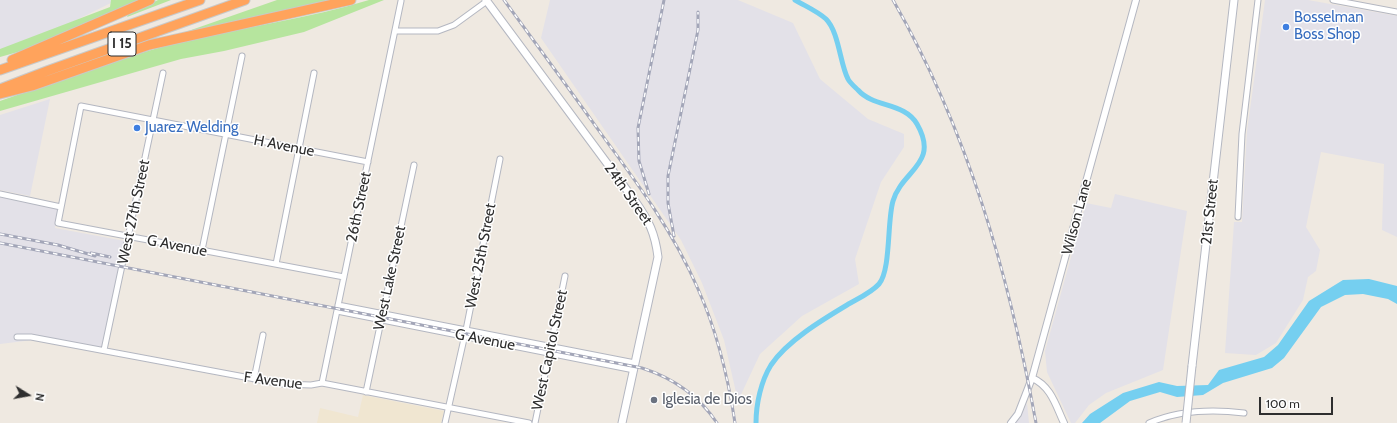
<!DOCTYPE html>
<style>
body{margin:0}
#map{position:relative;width:1397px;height:423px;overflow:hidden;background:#efe9e1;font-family:Cabin,sans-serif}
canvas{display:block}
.north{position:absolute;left:8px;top:375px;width:40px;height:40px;-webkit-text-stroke:3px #fff;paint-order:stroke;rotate:101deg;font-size:11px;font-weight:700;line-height:16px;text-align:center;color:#2e2e2e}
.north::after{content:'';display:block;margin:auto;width:14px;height:18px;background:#2e2e2e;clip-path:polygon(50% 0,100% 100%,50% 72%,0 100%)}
.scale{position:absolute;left:1259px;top:397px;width:74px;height:18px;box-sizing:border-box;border:2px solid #2e2e2e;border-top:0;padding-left:5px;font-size:12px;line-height:14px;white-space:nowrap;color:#2e2e2e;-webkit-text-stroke:3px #fff;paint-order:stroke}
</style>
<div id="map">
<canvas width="1397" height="423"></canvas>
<div class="north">N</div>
<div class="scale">100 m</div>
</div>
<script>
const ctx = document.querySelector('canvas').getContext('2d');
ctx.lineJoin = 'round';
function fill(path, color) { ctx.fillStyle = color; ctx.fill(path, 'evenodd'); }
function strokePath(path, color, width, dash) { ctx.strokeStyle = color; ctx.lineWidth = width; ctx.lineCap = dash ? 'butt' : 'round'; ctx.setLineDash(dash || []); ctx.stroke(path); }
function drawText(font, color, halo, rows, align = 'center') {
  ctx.font = font + ' Cabin,sans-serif'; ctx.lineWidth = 3; ctx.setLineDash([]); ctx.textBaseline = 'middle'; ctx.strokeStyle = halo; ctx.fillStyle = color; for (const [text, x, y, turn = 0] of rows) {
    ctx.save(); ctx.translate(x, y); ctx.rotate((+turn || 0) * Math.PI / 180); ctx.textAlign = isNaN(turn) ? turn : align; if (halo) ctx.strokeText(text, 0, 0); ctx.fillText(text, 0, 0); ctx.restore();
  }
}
fill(new Path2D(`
 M 0,0 L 117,0 L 66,25 L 0,51 Z
 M 550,0 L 738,0 L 793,23 L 820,79 L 868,119 L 904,134 L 904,147 L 881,182 L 855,259 L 859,284 L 802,316 L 760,354 L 738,401 L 724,340 L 702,283 L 681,240 L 541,38 Z
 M 1265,0 L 1308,0 L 1397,16 L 1397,237 L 1382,230 L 1384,164 L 1321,152 L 1306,227 L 1320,250 L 1316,271 L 1308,277 L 1303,300 L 1276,343 L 1256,355 L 1225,353 L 1234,222 L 1242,222 L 1247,131 Z
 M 50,99 L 30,196 L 0,190 L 0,115 Z
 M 1115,194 L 1187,211 L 1163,370 L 1106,393 L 1089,405 L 1075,423 L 1071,423 L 1047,372 L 1045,351 L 1086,203 L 1111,208 Z
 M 0,197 L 58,209 L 55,228 L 125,241 L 101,353 L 33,340 L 0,344 Z
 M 1027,403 L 1029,423 L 1015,423 L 1020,418 Z`), '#e3e1e8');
fill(new Path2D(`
 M 363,395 L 444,411 L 441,423 L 317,423 L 320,408 L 358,417 Z`), '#f0e6d1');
fill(new Path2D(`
 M 111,0 L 143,0 L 32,48 L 0,57 L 0,49 L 110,7 Z
 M 158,0 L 171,0 L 127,17 L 128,15 Z
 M 277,0 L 334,0 L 174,36 Z
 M 369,0 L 384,0 L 304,32 L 224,51 L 181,59 L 0,111 L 0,101 C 62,80 122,56 185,41 C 246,26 309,19 369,0 Z`), '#b6e59e');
fill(new Path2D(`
 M 1369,279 L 1397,286 L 1397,304 L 1388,299 L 1363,294 L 1345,295 L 1321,307 L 1284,358 L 1272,368 L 1223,383 L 1203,395 L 1177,397 L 1160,392 L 1130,401 L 1100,423 L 1082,423 L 1090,414 L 1123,393 L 1159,382 L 1177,386 L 1208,385 L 1219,370 L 1264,357 L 1278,345 L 1309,301 L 1343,280 Z`), '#75cff0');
strokePath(new Path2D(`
 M 756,423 C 756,404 761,381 771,365 C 787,341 822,320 847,305 C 857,299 871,293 879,284 C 891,270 887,221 893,201 C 902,170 940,164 917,124 C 904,102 874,108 858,90 C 855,87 850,83 848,79 C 840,64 839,32 826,19 C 817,11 805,6 795,0`), '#75cff0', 5);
const minor = new Path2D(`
 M 1333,0 L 1397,12
 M 395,31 L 438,31 L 454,25 L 487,1
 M 0,194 L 61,207
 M 1238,217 L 1242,134 L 1258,0
 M 202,250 L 242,56
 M 276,264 L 314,73
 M 344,277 L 58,223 L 81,106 L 368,162
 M 338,305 L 635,363
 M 337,311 L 634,370
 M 17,337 L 31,337 L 282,384 L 311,385 L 322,383 L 529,423
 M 104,350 L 163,73
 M 254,379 L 263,335
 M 322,383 L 401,1
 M 366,392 L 414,165
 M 445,423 L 466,330 L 500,159
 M 535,423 L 565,276
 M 1149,423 C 1179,410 1211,409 1244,413`);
const tertiary = new Path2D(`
 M 1032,378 C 1051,386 1056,406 1064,423
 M 1011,423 L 1018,414 L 1032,378 L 1136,0`);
const secondary = new Path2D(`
 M 486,0 L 635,201 C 649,221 655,233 658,257 L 622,423
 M 1192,366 L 1234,0`);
const motorway = new Path2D(`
 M 12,60 L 150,0
 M 0,70 L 200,0
 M 0,89 L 47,71 L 245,0
 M 0,94 L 32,86 L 149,45 L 351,0`);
strokePath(minor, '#b4b7c1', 7);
strokePath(tertiary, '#b4b7c1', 8);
strokePath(secondary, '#b4b7c1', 9);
strokePath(motorway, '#c9c9c9', 11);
strokePath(minor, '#fff', 5);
strokePath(tertiary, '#fff', 6);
strokePath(secondary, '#fff', 7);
strokePath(motorway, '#ffa35c', 9);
const rail = new Path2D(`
 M 504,0 C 537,45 570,90 602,135 C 638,184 674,233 698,289 C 717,331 728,377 735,423
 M 893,0 C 968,131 1009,275 1036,423
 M 649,194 L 639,161 L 638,128 L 664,0
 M 0,234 L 58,245 L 95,256
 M 674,236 L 668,203 L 668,176 L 698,30 L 698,12
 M 0,243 L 642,368 C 673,378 699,396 717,423
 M 91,253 L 110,257`);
strokePath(rail, '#a3a6b8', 3);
strokePath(rail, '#fff', 1.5, [4.5]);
const secondaryBridge = new Path2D(`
 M 1186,423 L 1192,366`);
strokePath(secondaryBridge, '#b4b7c1', 9, []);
strokePath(secondaryBridge, '#fff', 7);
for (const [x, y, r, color] of [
 [1286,27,4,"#3f7fe0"],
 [137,128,4,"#3f7fe0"],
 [654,400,4,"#6b7280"]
]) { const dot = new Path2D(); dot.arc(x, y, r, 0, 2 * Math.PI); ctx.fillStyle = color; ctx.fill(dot); strokePath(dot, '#fff', 1.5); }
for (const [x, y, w] of [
 [122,44,28]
]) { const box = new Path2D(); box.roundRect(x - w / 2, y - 12, w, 24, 3); ctx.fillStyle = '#fff'; ctx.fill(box); strokePath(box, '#2e2e2e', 1); }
drawText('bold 14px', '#2e2e2e', null, [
 ["I 15",122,44]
]);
drawText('15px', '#366cbe', '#fff', [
 ["Bosselman",1294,18],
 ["Boss Shop",1294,35],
 ["Juarez Welding",145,128]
], 'left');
drawText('15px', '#2e2e2e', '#fff', [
 ["H Avenue",284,146,11],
 ["24th Street",628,194,55],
 ["26th Street",359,207,-78],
 ["West 27th Street",134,212,-78],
 ["21st Street",1210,212,-84],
 ["Wilson Lane",1077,217,-75],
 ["G Avenue",177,246,11],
 ["West 25th Street",481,256,-79],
 ["West Lake Street",390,278,-78],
 ["G Avenue",485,340,11],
 ["West Capitol Street",550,350,-78],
 ["F Avenue",273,381,7]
]);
drawText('15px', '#5b616d', '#fff', [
 ["Iglesia de Dios",662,400]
], 'left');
</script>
